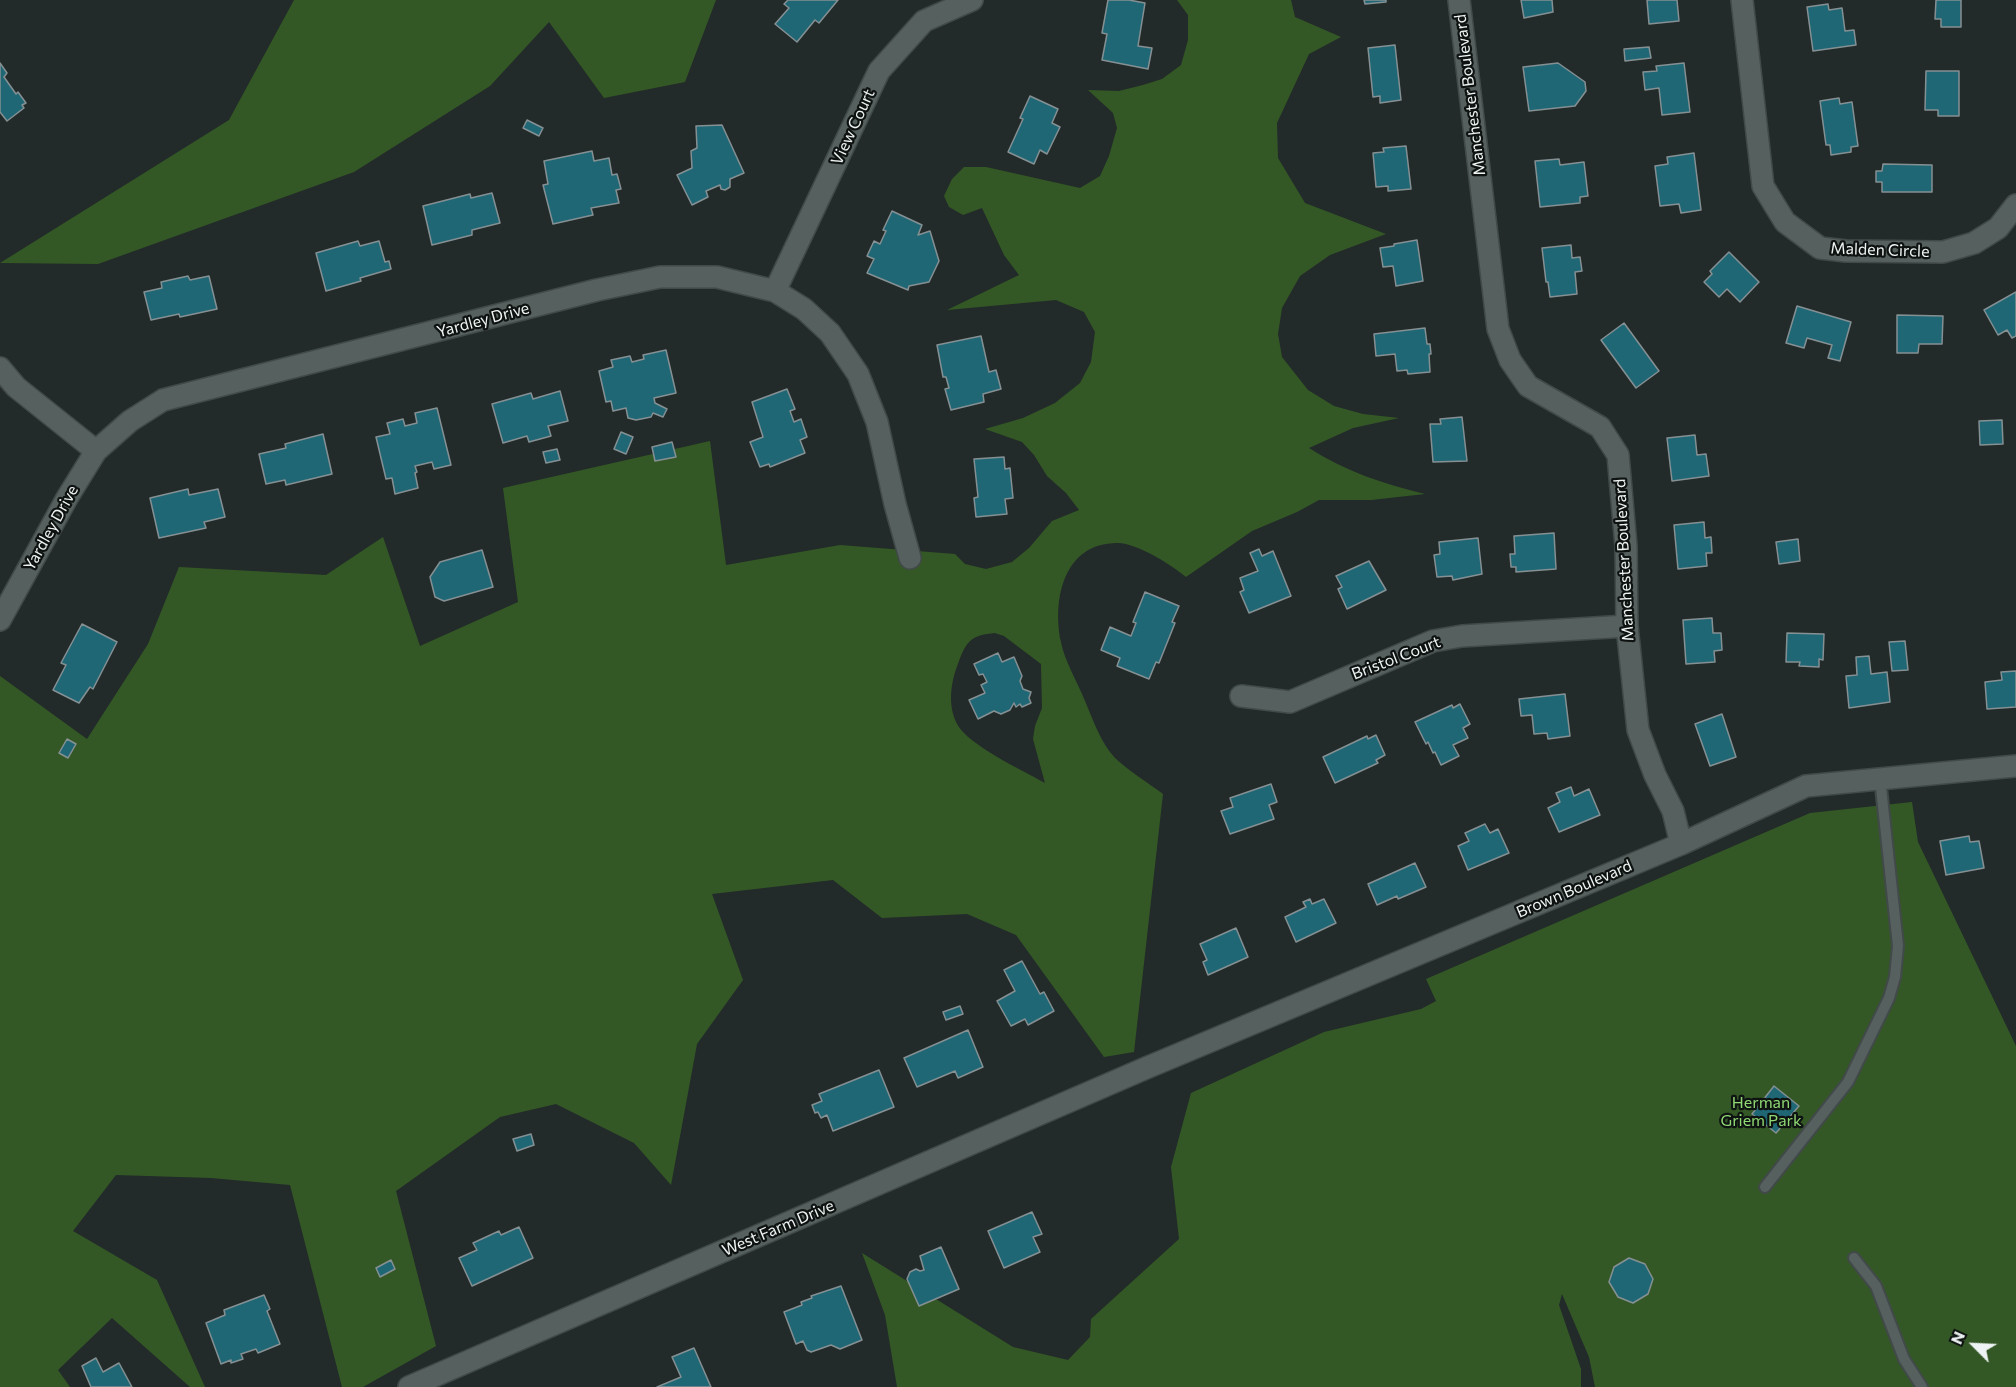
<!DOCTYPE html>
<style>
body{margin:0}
#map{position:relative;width:2016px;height:1387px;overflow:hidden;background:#222b2a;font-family:Commissioner,sans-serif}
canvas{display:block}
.north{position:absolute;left:1944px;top:1315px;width:60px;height:60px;-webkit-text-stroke:4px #0e1312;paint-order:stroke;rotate:294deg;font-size:16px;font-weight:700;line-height:24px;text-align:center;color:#eef4f3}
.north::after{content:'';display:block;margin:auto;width:21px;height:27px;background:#eef4f3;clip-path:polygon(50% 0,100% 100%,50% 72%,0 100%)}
</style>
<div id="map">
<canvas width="2016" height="1387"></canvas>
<div class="north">N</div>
</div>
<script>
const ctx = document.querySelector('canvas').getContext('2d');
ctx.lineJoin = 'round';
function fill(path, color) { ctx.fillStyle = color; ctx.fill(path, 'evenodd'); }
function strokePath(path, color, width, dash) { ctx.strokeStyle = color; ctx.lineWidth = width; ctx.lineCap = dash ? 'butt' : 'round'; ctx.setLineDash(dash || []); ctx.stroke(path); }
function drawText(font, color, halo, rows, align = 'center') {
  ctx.font = font + ' Commissioner,sans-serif'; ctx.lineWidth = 4.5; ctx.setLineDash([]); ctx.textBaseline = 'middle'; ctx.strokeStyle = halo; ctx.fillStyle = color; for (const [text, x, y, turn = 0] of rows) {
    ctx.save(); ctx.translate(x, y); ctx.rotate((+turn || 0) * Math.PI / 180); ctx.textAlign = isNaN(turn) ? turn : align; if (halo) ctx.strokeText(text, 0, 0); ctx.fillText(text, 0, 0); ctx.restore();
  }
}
fill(new Path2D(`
 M 294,0 L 716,0 L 685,82 L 604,98 L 549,22 L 490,86 L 354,172 L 98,264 L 0,263 L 229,120 Z
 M 1177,0 L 1291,0 L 1295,17 L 1341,37 L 1309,54 L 1277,123 L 1278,158 L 1305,203 L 1386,234 L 1330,255 L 1300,276 L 1282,308 L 1278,334 L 1282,357 L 1308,390 L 1334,406 L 1363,414 L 1399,418 L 1353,428 L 1309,448 C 1345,471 1383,484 1425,494 L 1371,500 L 1319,500 L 1297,512 L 1252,531 L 1186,577 C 1172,565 1135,542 1117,543 C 1064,543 1052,599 1061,642 C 1064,660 1078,683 1085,701 C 1093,720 1101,743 1115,758 C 1129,771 1147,782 1163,794 L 1134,1052 L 1104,1057 L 1016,935 L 967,914 L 882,918 L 833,880 L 712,894 L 743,980 L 697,1044 L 671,1185 L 634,1143 L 556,1104 L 500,1117 L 396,1191 L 436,1346 L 363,1387 L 342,1387 L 290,1185 L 211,1178 L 116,1175 L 73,1231 L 157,1280 L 205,1387 L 190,1387 L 112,1318 L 58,1370 L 70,1387 L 0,1387 L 0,676 L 87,739 L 148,644 L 179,567 L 326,575 L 383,537 L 420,646 L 518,602 L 503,488 L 710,441 L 726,565 L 840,545 L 955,554 L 965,564 L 986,569 L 1012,562 L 1029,548 L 1052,521 L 1079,510 L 1066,493 L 1047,476 L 1034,455 L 1022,442 L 985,429 L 1023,418 L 1055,403 L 1080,383 L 1091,362 L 1095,332 L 1084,312 L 1056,300 L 947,310 L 1019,275 L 1004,255 L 982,208 L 963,215 L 949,207 L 944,196 L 952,179 L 964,167 L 986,167 L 1080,188 L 1100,176 L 1109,156 L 1117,128 L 1113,113 L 1088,90 L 1119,91 L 1143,85 L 1162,79 L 1181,65 L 1188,40 L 1188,15 ZM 995,633 L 1004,636 L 1041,664 L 1042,708 L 1035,726 L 1033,739 L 1045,783 C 1022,770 968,745 957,724 C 947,705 951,680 959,661 C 967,640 972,635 995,633 Z
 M 1912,802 L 1918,842 L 2016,1046 L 2016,1387 L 1595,1387 L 1589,1357 L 1562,1294 L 1559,1305 L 1581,1369 L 1581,1387 L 897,1387 L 885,1315 L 862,1253 L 1013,1347 L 1068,1360 L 1090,1337 L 1091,1319 L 1179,1239 L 1171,1167 L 1191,1093 L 1324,1032 L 1421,1009 L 1436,1001 L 1426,979 L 1810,813 Z`), '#345825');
const building = new Path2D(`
 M 788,0 L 838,0 L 819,23 L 815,20 L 797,42 L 775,24 L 789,8 L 784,4 Z
 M 1108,0 L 1129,0 L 1145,3 L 1138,46 L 1152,48 L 1148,69 L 1102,60 L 1107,34 L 1102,33 Z
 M 1364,0 L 1386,0 L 1386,2 L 1365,4 Z
 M 1521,0 L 1552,0 L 1553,12 L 1524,18 Z
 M 1647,0 L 1677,0 L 1679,21 L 1649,24 Z
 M 1936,0 L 1961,0 L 1961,27 L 1941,27 L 1941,19 L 1935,19 Z
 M 1828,4 L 1829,10 L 1842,8 L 1845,31 L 1854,30 L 1856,45 L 1813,51 L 1807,7 Z
 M 1395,45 L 1401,100 L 1380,103 L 1380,96 L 1373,97 L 1368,48 Z
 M 1649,47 L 1651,58 L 1625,61 L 1624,49 Z
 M 0,63 L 7,73 L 4,77 L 16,94 L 18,92 L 26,103 L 22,105 L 24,108 L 7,121 L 0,112 Z
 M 1558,63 L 1585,82 L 1586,91 L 1575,106 L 1529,111 L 1523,67 Z
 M 1684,63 L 1690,112 L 1662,115 L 1659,88 L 1645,90 L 1643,72 L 1657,71 L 1656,66 Z
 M 1926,71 L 1959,71 L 1959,116 L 1938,116 L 1938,110 L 1925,110 Z
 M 1030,96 L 1058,109 L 1052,123 L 1060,127 L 1047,154 L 1040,150 L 1034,164 L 1008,152 L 1023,119 L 1020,118 Z
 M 1839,98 L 1840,104 L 1852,102 L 1858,146 L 1851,147 L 1851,152 L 1831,155 L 1830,145 L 1826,145 L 1820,101 Z
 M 527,120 L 543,128 L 539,136 L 523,128 Z
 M 722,125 L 744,173 L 730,179 L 730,187 L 725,190 L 721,189 L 720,185 L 706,191 L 708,197 L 692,205 L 677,175 L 692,168 L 691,151 L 697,148 L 696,126 Z
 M 1406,146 L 1411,189 L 1388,191 L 1388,186 L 1376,187 L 1373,153 L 1384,152 L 1383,148 Z
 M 592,151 L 594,161 L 609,158 L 612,175 L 617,174 L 621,189 L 616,190 L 619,203 L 591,208 L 593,215 L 553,224 L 543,185 L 548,184 L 544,161 Z
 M 1694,153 L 1701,210 L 1681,213 L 1679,204 L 1660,206 L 1655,166 L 1668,164 L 1667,157 Z
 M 1559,159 L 1560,165 L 1584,162 L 1588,196 L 1580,197 L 1580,203 L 1540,207 L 1535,161 Z
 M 1883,164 L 1932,165 L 1932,192 L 1882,192 L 1882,182 L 1876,182 L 1876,171 L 1882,171 Z
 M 492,193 L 500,223 L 472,230 L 472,235 L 432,245 L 423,206 L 470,194 L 471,198 Z
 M 892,211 L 922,225 L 918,235 L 930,231 L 939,261 L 929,282 L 909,286 L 908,290 L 867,273 L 874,259 L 867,256 L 874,241 L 880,244 L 886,231 L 883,230 Z
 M 1417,240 L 1423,281 L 1396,286 L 1393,266 L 1383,267 L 1380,248 L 1394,246 L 1394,244 Z
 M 358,241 L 360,246 L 379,241 L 385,262 L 389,261 L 391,269 L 360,278 L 361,281 L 326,291 L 316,253 Z
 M 1571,245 L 1572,258 L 1580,257 L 1582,271 L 1575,272 L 1577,294 L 1550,297 L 1548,282 L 1546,282 L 1542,248 Z
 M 1729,252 L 1759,282 L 1740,302 L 1727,289 L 1719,297 L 1704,282 L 1712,274 L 1710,271 Z
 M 188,276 L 190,280 L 209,276 L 217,309 L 180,317 L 179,314 L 151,320 L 144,292 L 162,288 L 161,282 Z
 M 2016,292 L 2016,336 L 2012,338 L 2007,330 L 1998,335 L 1984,310 Z
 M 1797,306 L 1851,322 L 1840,361 L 1828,358 L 1832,345 L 1807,338 L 1804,348 L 1786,343 Z
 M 1897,315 L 1943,316 L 1942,344 L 1919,344 L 1918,353 L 1897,353 Z
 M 1624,323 L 1659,371 L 1636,388 L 1601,340 Z
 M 1425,328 L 1427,344 L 1430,344 L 1431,354 L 1429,354 L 1430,372 L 1408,374 L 1407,370 L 1397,371 L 1395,354 L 1376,356 L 1374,334 Z
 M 981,336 L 989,372 L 996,370 L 1001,389 L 983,394 L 984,402 L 951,410 L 945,389 L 949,388 L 946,377 L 943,377 L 937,345 Z
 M 666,350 L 676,393 L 654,398 L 655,403 L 667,409 L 663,417 L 653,413 L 651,417 L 636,420 L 628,418 L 626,408 L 613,411 L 611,401 L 606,402 L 599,371 L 613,367 L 611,360 L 630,356 L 632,362 L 644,359 L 643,355 Z
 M 787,389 L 795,409 L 790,411 L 794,422 L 801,419 L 807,437 L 800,440 L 805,453 L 770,467 L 769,464 L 760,467 L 750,442 L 763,437 L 752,402 Z
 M 560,391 L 568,421 L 548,426 L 551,436 L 529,442 L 527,436 L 503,443 L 492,404 L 531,393 L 533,399 Z
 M 437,408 L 451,465 L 434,469 L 432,462 L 415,466 L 417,472 L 415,473 L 418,488 L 395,494 L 392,478 L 386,479 L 376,437 L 390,434 L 387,423 L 403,419 L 405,426 L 417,423 L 415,413 Z
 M 1462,417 L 1467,461 L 1433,462 L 1430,424 L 1441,424 L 1440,419 Z
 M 2002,420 L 2003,444 L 1980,445 L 1979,421 Z
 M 621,432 L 633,437 L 626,454 L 614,449 Z
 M 323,434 L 332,474 L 286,485 L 285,480 L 266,484 L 259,454 L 286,448 L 285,444 Z
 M 1695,435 L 1697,455 L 1706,454 L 1709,476 L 1672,481 L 1667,438 Z
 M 672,442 L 676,457 L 655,461 L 652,447 Z
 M 557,449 L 560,460 L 546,463 L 543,452 Z
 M 1004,457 L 1005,469 L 1010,468 L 1013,498 L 1005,499 L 1007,514 L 976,517 L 974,498 L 978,497 L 974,459 Z
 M 188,489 L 189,495 L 218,489 L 225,517 L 204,522 L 206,528 L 159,538 L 150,498 Z
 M 1704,522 L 1705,538 L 1711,537 L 1712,553 L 1706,553 L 1707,566 L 1678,569 L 1674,525 Z
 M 1554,533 L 1556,569 L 1516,572 L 1516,567 L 1511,567 L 1510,554 L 1515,554 L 1514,536 Z
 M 1478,538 L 1482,574 L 1453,580 L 1452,576 L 1437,577 L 1434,555 L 1440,554 L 1439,542 Z
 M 1798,539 L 1800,561 L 1779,564 L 1776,542 Z
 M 1259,549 L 1262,556 L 1273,551 L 1291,596 L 1249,613 L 1240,592 L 1244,590 L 1240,578 L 1258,571 L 1250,553 Z
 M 482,550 L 493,587 L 444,601 L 435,597 L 430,577 L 440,562 Z
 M 1369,561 L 1386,590 L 1347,609 L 1338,589 L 1342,587 L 1336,576 Z
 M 1145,592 L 1179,606 L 1172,622 L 1175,623 L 1159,663 L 1156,662 L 1149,679 L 1117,666 L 1120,658 L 1101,650 L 1110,627 L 1131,636 L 1136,623 L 1133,622 Z
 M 1712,618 L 1713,633 L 1721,633 L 1722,650 L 1714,651 L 1715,662 L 1686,664 L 1683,620 Z
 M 82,624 L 117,642 L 93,689 L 90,687 L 79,703 L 53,690 L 66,665 L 61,663 Z
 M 1787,633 L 1824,634 L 1823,660 L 1819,659 L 1819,667 L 1799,666 L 1800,662 L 1786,662 Z
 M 1905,641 L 1908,670 L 1892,671 L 1889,642 Z
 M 998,653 L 1002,662 L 1014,657 L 1022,676 L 1020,681 L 1023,689 L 1031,692 L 1029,698 L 1031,703 L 1022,707 L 1020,704 L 1016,707 L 1014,703 L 1010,710 L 1001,714 L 994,711 L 978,719 L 969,700 L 985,693 L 981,685 L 987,682 L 983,674 L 979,675 L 974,664 Z
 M 1869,656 L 1871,674 L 1887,672 L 1890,702 L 1849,708 L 1846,676 L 1857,675 L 1856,657 Z
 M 2016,671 L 2016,707 L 1987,709 L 1985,682 L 2002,680 L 2001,672 Z
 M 1565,694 L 1570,736 L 1548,739 L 1547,733 L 1534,734 L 1532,715 L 1521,716 L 1519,699 Z
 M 1460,704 L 1470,724 L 1463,728 L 1468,738 L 1453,745 L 1459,756 L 1441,765 L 1435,752 L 1433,753 L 1428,742 L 1426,744 L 1415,722 L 1452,705 L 1453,708 Z
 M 1722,714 L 1736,757 L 1710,766 L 1695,724 Z
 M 1376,735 L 1385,755 L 1376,760 L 1378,763 L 1335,783 L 1323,757 L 1367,736 L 1368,739 Z
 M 67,739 L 76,744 L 68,758 L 59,753 Z
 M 1271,784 L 1277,802 L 1269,805 L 1274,819 L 1230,834 L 1221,811 L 1233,807 L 1230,798 Z
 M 1571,787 L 1574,796 L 1589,789 L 1600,815 L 1559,832 L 1548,808 L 1560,802 L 1556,793 Z
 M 1485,824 L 1490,833 L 1498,829 L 1509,853 L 1468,870 L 1458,846 L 1469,841 L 1465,833 Z
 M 1969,836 L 1970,842 L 1979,841 L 1984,868 L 1946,875 L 1940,841 Z
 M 1415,863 L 1426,887 L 1398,899 L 1397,896 L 1377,905 L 1368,884 Z
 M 1310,899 L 1312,904 L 1324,899 L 1336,923 L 1296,942 L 1285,917 L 1306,907 L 1303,902 Z
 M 1236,928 L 1248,957 L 1208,975 L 1203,962 L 1207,960 L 1200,944 Z
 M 1022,961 L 1040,994 L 1044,992 L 1054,1011 L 1028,1025 L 1025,1019 L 1011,1026 L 997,1001 L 1015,991 L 1004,970 Z
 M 960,1006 L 963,1014 L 946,1020 L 943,1012 Z
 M 968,1030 L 983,1067 L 958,1078 L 955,1071 L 917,1087 L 904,1058 Z
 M 879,1070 L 894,1107 L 833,1131 L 827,1115 L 821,1118 L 818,1112 L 815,1113 L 812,1105 L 822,1101 L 819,1094 Z
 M 1774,1086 L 1799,1106 L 1776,1133 L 1752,1114 Z
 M 531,1134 L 534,1145 L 517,1151 L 513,1139 Z
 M 1032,1212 L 1042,1234 L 1033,1237 L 1040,1252 L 1004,1268 L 988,1231 Z
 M 519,1227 L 533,1258 L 472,1286 L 459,1258 L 477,1250 L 473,1243 L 499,1231 L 501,1235 Z
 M 941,1247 L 959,1289 L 919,1306 L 907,1279 L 910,1272 L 916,1269 L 920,1271 L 924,1270 L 920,1256 Z
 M 1629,1258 L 1645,1264 L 1653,1279 L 1648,1294 L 1633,1303 L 1618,1297 L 1609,1282 L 1614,1267 Z
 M 391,1260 L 395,1269 L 380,1277 L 376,1268 Z
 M 841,1286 L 862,1340 L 840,1349 L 831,1345 L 811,1352 L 807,1350 L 803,1341 L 796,1344 L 784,1312 L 802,1305 L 801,1302 L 812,1298 L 811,1296 Z
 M 264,1295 L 270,1309 L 267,1311 L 280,1344 L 258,1353 L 256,1349 L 241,1354 L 243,1359 L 231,1363 L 231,1360 L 221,1364 L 206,1323 L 225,1315 L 224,1310 Z
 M 694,1348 L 711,1387 L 657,1387 L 681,1377 L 672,1357 Z
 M 96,1358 L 103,1372 L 119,1363 L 132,1387 L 91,1387 L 82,1366 Z`);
fill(building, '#206776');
strokePath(building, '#859093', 1.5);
const service = new Path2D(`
 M 1765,1187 L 1848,1082 L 1889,998 L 1895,977 L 1898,946 L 1880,778
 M 1854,1258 L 1876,1286 L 1904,1359 L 1922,1387`);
const minor = new Path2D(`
 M 1459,0 L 1498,329 L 1510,360 L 1528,386 L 1600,427 L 1618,455 L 1626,546 L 1627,626 L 1638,730 L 1655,775 L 1673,811 L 1681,844
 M 1742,0 L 1763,186 L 1785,222 L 1820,248 L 1846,251 L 1943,252 L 1974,243 L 1998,228 L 2016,205
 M 775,291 L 879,71 L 924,21 L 972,0
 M 0,368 L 16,387 L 96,451
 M 0,620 L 67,498 L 96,451 L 130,421 L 163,400 L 597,290 L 660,277 L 717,277 L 775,291 L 804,309 L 830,333 L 858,374 L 877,422 L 895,504 L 910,558
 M 1241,696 L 1290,702 L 1433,641 L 1462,636 L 1627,626
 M 409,1387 L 1146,1068 L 1681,844 L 1806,786 L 2016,766`);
strokePath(service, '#414949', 14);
strokePath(minor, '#414949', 24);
strokePath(service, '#56605f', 10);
strokePath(minor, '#56605f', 21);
drawText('16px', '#eef4f3', '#0e1312', [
 ["Manchester Boulevard",1470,95,-97],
 ["View Court",853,127,-65],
 ["Malden Circle",1880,250,2],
 ["Yardley Drive",483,320,-15],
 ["Yardley Drive",51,528,-61],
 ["Manchester Boulevard",1624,560,-93],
 ["Bristol Court",1396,658,-21],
 ["Brown Boulevard",1574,889,-23],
 ["West Farm Drive",778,1228,-23]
]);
drawText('16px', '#90d874', '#0e1312', [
 ["Herman",1761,1103],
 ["Griem Park",1761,1121]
]);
</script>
